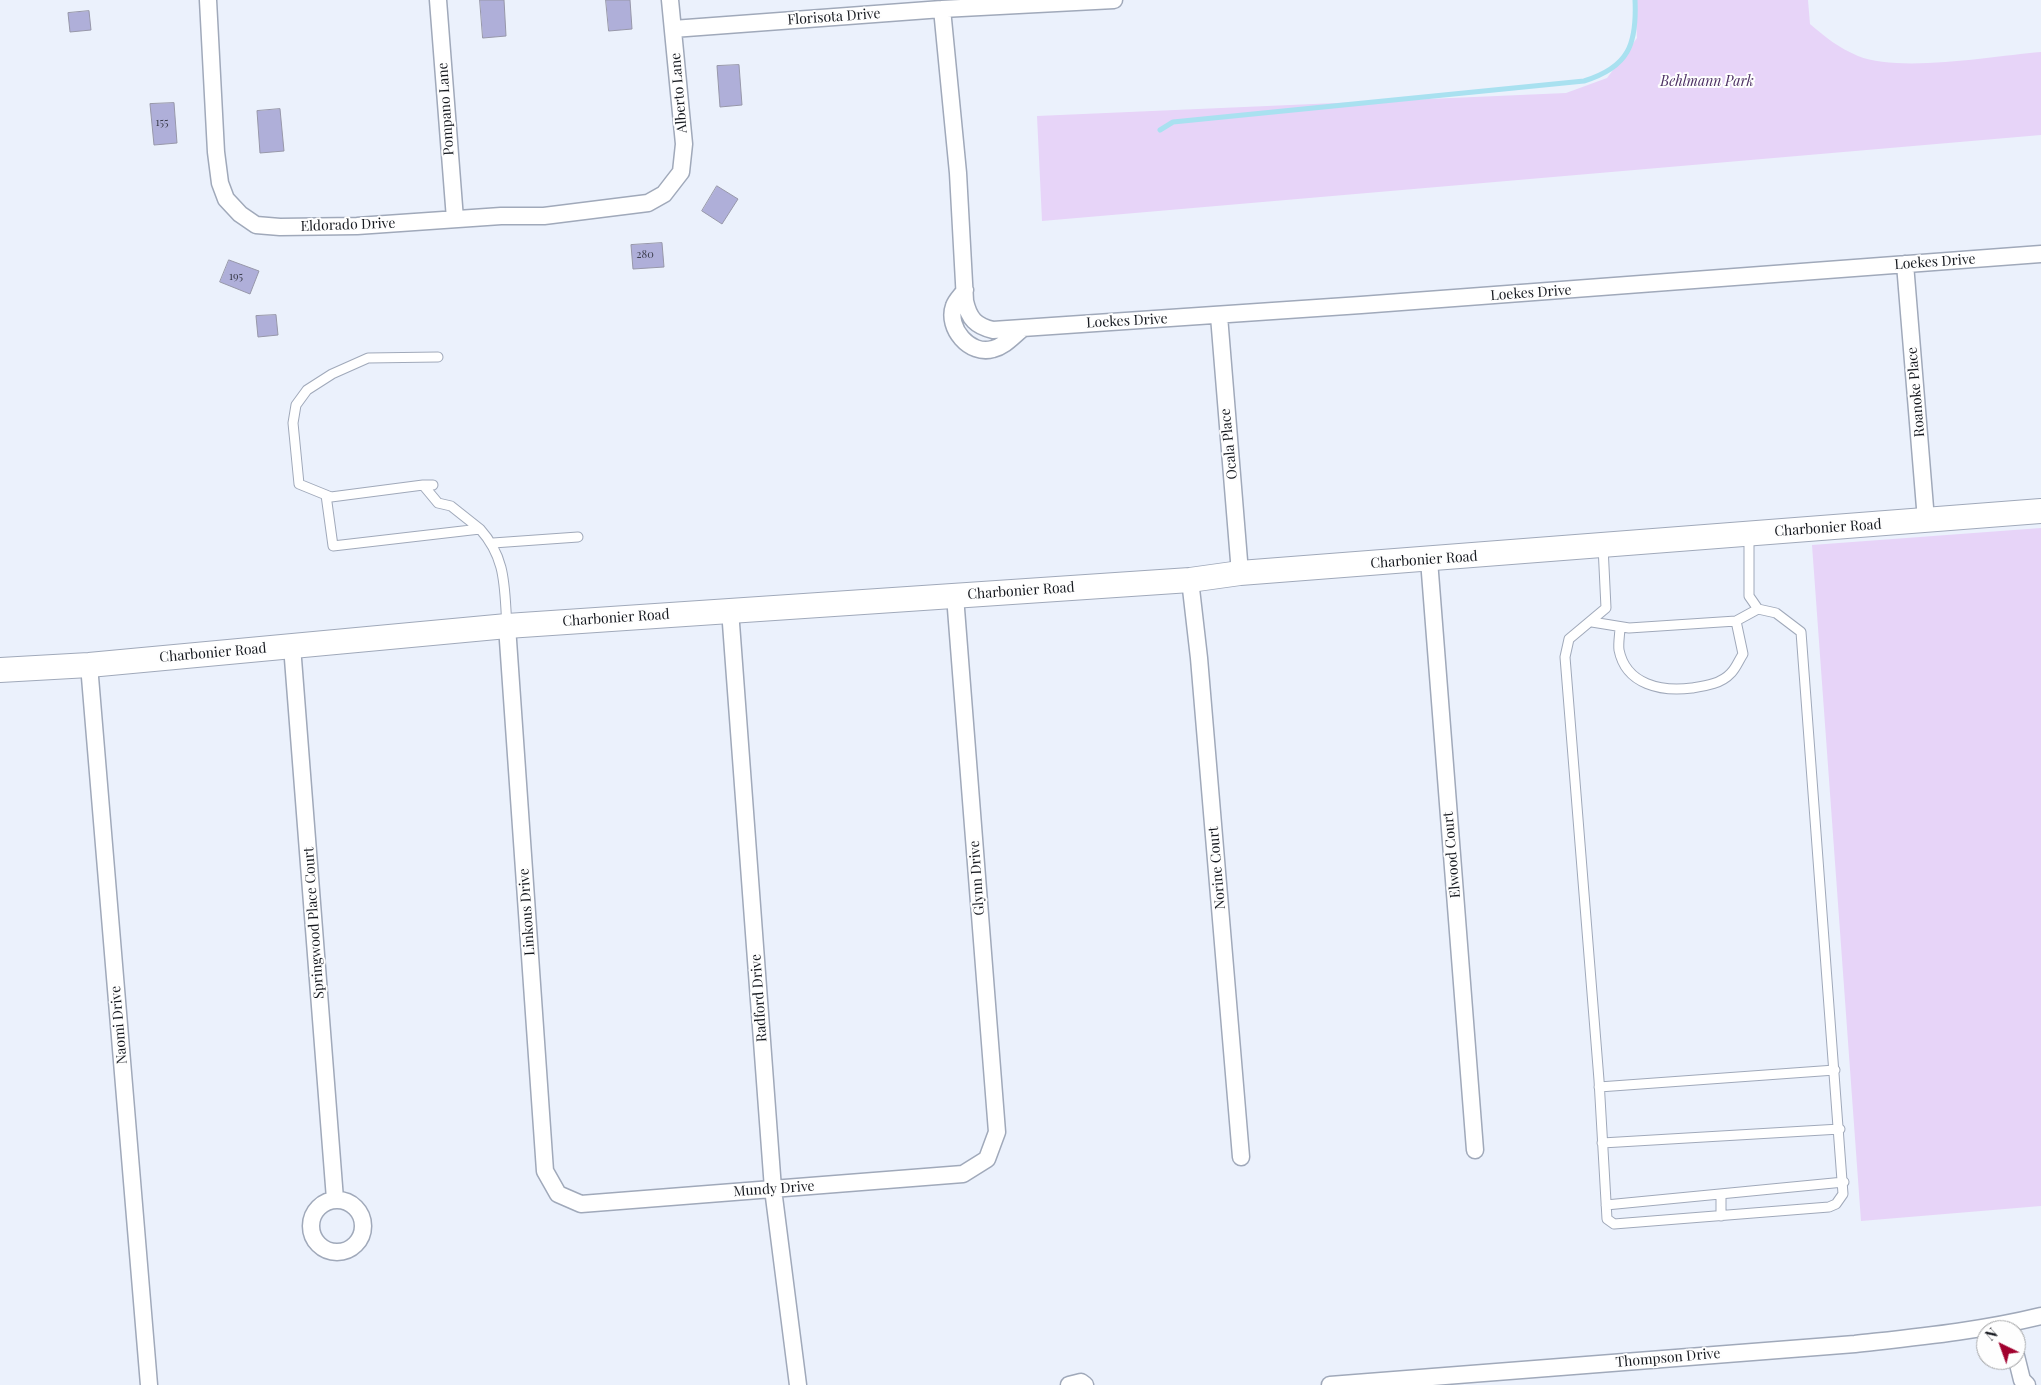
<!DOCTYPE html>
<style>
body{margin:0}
#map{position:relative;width:2041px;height:1385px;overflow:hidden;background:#ebf1fc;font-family:"Playfair Display",serif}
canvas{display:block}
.north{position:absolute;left:1976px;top:1320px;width:50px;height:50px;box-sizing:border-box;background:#fefefe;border:1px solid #a1a2a4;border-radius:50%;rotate:318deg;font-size:14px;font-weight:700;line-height:20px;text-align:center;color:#15181e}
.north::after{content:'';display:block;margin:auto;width:18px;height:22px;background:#a1012e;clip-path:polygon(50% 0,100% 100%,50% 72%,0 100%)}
</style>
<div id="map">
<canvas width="2041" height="1385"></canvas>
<div class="north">N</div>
</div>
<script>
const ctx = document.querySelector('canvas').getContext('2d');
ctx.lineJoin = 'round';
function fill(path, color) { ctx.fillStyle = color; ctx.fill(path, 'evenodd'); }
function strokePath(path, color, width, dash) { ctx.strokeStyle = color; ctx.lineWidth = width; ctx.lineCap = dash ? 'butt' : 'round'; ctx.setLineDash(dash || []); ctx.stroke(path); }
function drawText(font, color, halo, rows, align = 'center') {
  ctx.font = font + ' "Playfair Display",serif'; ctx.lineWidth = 4; ctx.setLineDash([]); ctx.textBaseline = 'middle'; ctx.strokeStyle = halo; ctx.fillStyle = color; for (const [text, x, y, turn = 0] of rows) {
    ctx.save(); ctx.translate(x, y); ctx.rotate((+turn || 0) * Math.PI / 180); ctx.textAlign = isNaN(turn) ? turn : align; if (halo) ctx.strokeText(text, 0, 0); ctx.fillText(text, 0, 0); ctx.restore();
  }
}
fill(new Path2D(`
 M 1635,0 L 1808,0 L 1810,24 C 1825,37 1839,48 1858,56 C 1901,73 1992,56 2041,52 L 2041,135 L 1042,221 L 1037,116 L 1566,93 L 1607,78 L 1637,38 Z
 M 2041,528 L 2041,1206 L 1861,1221 L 1812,545 Z`), '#e7d4f8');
strokePath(new Path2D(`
 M 1160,130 L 1173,122 L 1584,81 C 1629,67 1637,44 1635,0`), '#a9e1f0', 5);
const building = new Path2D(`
 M 480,0 L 504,0 L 506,36 L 483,38 Z
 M 606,0 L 630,0 L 632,29 L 609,31 Z
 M 89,11 L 91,30 L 70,32 L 68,13 Z
 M 739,65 L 742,105 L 720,107 L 717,66 Z
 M 174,103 L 177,143 L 154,145 L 150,104 Z
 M 280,109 L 284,151 L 260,153 L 257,111 Z
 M 717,186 L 738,199 L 722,224 L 702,211 Z
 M 662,243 L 664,267 L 633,269 L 631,245 Z
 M 229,260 L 259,271 L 250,294 L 220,282 Z
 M 276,315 L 278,335 L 258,337 L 256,316 Z`);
fill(building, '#afafd9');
strokePath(building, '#9797a9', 1);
const lane = new Path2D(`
 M 438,357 L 368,358 L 332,374 L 307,390 L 296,405 L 293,423 L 299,484 L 331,497 L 423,485 L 438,503 L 451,506 L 480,529
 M 423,485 L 433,485
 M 326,495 L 333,546 L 480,529 C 507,559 504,588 507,625
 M 493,543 L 578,537
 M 1603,546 L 1606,608 L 1569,639 L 1565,657 L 1599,1080 L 1607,1219 L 1614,1224 L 1829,1207 L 1836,1204 L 1843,1194 L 1801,632 L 1776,613 L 1758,609 L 1749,596 L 1749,535
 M 1592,622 L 1629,628 L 1736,621 L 1758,609
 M 1620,627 C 1620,634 1618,643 1619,650 C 1626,685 1662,692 1692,688 C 1705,686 1721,684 1731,673 C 1736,668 1739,660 1743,654 L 1736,621
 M 1599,1087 L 1835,1070
 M 1602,1143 L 1840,1129
 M 1721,1194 L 1721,1216
 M 1606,1205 L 1844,1182`);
const street = new Path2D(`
 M 208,0 L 216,152 L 220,183 L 226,199 L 240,214 L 256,225 L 280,227 L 357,226 L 501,216 L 544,216 L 648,203 L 664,194 L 681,172 L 684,144 L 670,0
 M 438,0 L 455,219
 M 942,9 L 958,173 L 965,301 C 969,319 976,326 993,330 L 1361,305 L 2041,254
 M 673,29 L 942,9 L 1114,0
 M 1905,264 L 1926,520
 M 965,290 C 962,295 956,300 954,306 C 946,328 970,356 993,349 C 1005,346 1013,336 1022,329
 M 1219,316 L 1240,573
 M 1429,560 L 1475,1150
 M 1190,580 L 1199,658 L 1241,1157
 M 730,610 L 773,1189 L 798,1385
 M 507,626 L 545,1171 L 558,1194 L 581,1204 L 963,1174 L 987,1159 L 997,1132 L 955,596
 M 292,646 L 335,1199
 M 89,665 L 149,1385
 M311 1226a26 26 0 1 1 52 0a26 26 0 1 1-52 0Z
 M 2016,1356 L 2022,1380 L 2027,1385
 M 1069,1385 L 1081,1382 L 1085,1385
 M 1330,1385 L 1855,1344 C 1917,1337 1980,1331 2041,1316`);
const secondary = new Path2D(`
 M 0,670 L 89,665 L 507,626 L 1190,580 L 1240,573 L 2041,511`);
strokePath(lane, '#a0a9ba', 11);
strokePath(street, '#a0a9ba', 19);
strokePath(secondary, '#a0a9ba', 26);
strokePath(lane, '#fff', 9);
strokePath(street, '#fff', 16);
strokePath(secondary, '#fff', 24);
drawText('11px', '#3c3e4d', null, [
 ["155",162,123],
 ["280",645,255],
 ["195",236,277]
]);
drawText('14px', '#15181e', '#fefefe', [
 ["Florisota Drive",834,17,-4],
 ["Alberto Lane",679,93,-95],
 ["Pompano Lane",446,109,-94],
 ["Eldorado Drive",348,225,-2],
 ["Loekes Drive",1935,262,-4],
 ["Loekes Drive",1531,293,-4],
 ["Loekes Drive",1127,321,-3],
 ["Roanoke Place",1916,392,-95],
 ["Ocala Place",1229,444,-96],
 ["Charbonier Road",1828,528,-4],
 ["Charbonier Road",1424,560,-4],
 ["Charbonier Road",1021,591,-4],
 ["Charbonier Road",616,618,-4],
 ["Charbonier Road",213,653,-5],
 ["Elwood Court",1452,855,-95],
 ["Norine Court",1217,868,-95],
 ["Glynn Drive",977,878,-94],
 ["Linkous Drive",527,912,-94],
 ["Springwood Place Court",314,923,-94],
 ["Radford Drive",759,998,-94],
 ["Naomi Drive",119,1025,-95],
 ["Mundy Drive",774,1189,-4],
 ["Thompson Drive",1668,1358,-5]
]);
drawText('italic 14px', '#4b2f62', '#fefefe', [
 ["Behlmann Park",1707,82]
]);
</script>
